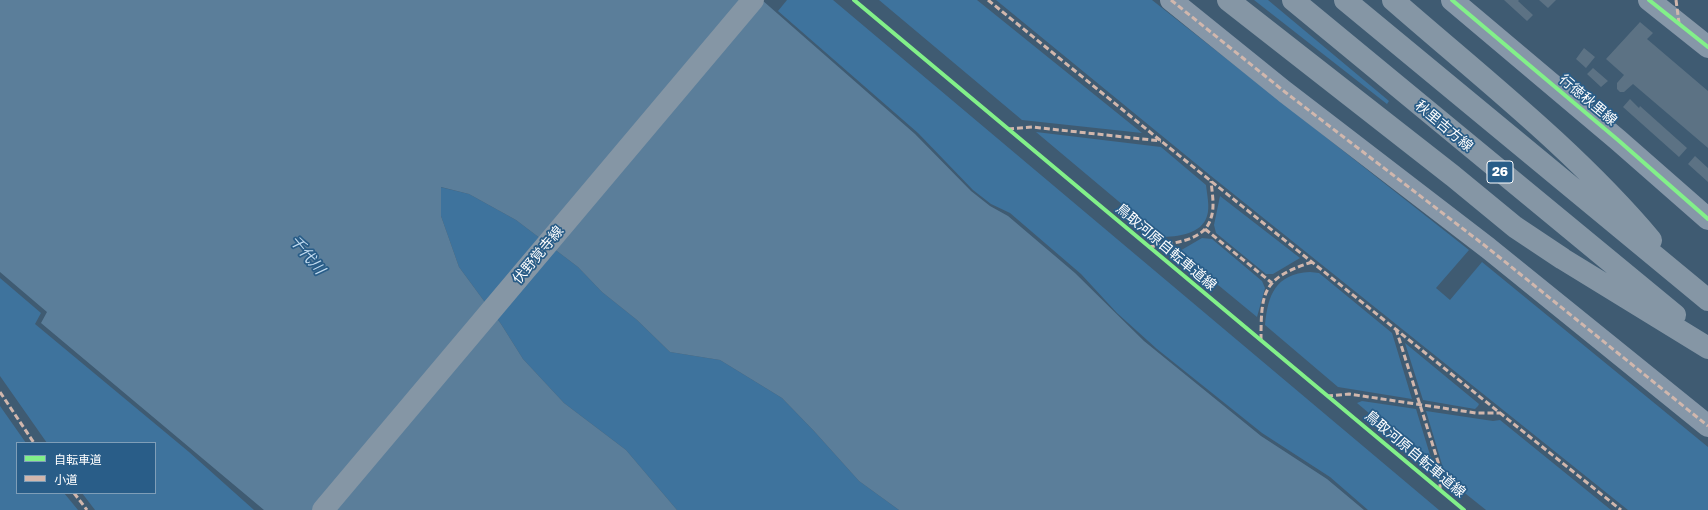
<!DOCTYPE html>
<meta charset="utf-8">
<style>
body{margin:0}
#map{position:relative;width:1708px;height:510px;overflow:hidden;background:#3f5b72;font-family:"Golos Text","Noto Sans JP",sans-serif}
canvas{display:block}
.legend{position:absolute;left:16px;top:442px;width:140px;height:52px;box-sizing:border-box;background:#295d88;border:1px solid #7f9eb8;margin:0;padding:5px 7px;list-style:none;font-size:12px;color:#fff}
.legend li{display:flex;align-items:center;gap:8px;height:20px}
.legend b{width:20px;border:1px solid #7f9eb8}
</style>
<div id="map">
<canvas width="1708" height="510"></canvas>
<ul class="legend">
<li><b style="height:5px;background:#82f089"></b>自転車道</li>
<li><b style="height:5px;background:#d1b7ad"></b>小道</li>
</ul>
</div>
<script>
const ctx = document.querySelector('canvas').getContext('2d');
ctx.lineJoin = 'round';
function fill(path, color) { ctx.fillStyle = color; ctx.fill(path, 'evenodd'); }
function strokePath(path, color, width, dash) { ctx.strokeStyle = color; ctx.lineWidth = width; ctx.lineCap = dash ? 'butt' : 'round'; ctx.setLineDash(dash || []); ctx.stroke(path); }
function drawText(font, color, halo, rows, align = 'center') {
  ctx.font = font + ' "Golos Text","Noto Sans JP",sans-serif'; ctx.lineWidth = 3.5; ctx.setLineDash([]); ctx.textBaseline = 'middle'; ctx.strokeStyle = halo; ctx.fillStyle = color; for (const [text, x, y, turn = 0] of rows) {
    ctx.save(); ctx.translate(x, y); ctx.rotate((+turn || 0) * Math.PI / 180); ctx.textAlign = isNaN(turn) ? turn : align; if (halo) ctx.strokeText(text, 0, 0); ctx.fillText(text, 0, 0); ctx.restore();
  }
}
fill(new Path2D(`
 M 787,0 L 833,0 L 1439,510 L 1368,510 L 1330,477 L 1262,433 L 1157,349 L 1117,313 L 1081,274 L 1010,213 L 991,204 L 973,190 L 918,133 L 778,11 Z
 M 879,0 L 977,0 L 1142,133 L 1022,120 Z
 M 996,0 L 1152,0 L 1469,250 L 1436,288 L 1450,300 L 1482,262 L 1708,447 L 1708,510 L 1628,510 L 1211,176 Z
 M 1254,0 L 1268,0 L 1389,101 L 1387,104 Z
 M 1036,132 L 1161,147 L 1206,185 C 1207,195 1210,207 1207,216 C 1202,234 1177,237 1161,237 Z
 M 440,187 L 469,194 L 516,220 L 578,267 L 602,292 L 637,320 L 670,352 L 720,360 L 782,398 L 814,431 L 859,481 L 899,510 L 677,510 L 626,450 L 564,403 L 523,359 L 501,324 L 459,267 L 441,216 Z
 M 1220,196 L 1300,258 L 1273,274 L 1266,274 L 1216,233 L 1214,225 Z
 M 1202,238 L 1212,239 L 1262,281 L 1265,288 L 1257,317 L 1178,252 Z
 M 1310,272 L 1319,273 L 1392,333 L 1412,399 L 1338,387 L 1265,325 C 1268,295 1275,274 1310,272 Z
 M 0,278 L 41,313 L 35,324 L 189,452 L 254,510 L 95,510 L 82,493 L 155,493 L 155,443 L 47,443 L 0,376 Z
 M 1405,343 L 1479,404 L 1478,406 L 1475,409 L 1423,400 Z
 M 1362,401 L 1416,409 L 1434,468 L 1357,403 Z
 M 0,406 L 26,443 L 17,443 L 17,493 L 64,493 L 78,510 L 0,510 Z
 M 1426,411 L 1493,421 L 1500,420 L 1611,510 L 1486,510 L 1446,478 Z`), '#3e739d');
fill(new Path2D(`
 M 0,0 L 762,0 L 915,134 L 971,191 L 990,206 L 1008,216 L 1075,273 L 1144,341 L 1261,436 L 1327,479 L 1364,510 L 899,510 L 859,481 L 814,431 L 782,398 L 720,360 L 670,352 L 637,320 L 602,292 L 578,267 L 516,220 L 469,194 L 441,187 L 441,216 L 459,267 L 501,324 L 523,359 L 564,403 L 626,450 L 677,510 L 264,510 L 41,323 L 47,312 L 0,272 Z`), '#5b7e9a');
fill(new Path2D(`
 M 1504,0 L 1519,0 L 1518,1 L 1533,15 L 1527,21 Z
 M 1539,0 L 1556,0 L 1548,8 Z
 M 1640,22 L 1653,33 L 1647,39 L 1708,91 L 1708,148 L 1633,84 L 1624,92 L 1620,92 L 1617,89 L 1617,83 L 1624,75 L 1606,59 Z
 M 1584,48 L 1595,57 L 1586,68 L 1576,59 Z
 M 1593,68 L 1608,81 L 1601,87 L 1587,74 Z
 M 1630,99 L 1639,108 L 1640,106 L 1687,148 L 1679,157 L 1623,107 Z
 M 1695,156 L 1708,168 L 1708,182 L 1688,164 Z`), '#5c7284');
strokePath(new Path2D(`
 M 1171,0 L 1285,92 L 1488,248 L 1708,426
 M 1452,0 L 1618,140 L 1708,219
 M 1649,0 L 1708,47`), '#8697a8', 22);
strokePath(new Path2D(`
 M 1228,0 L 1453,176 L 1515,227 L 1563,259 L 1708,348
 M 1293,0 L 1675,315
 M 1345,0 L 1708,300
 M 1393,0 C 1481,77 1575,150 1651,240
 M 323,510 L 753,0`), '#8596a5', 22);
strokePath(new Path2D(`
 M 988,0 L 1161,141 L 1621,510
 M 1171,0 L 1285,92 L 1488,248 L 1708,426
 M 1676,0 L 1679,23
 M 1008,129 L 1032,127 L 1161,141
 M 1205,229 L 1272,283
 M 1149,247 C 1169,243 1204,243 1211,218 C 1215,207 1212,192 1211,181
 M 1396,329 L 1440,468 L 1440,489
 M 1261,340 C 1261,291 1263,278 1312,262
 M 0,392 L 34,443
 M 1327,396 L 1349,394 L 1476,413 L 1501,413
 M 74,493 L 87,510`), '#d1b7ad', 3, [6, 3]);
strokePath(new Path2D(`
 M 854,0 L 1464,510
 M 1452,0 L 1618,140 L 1708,219
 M 1649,0 L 1708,47`), '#82f089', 4);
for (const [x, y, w] of [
 [1500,172,26]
]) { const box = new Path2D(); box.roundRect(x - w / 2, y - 11, w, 22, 3); ctx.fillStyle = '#295d88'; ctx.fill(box); strokePath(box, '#fff', 1); }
drawText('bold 13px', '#fff', null, [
 ["26",1500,172]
]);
drawText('14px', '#fff', '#295d88', [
 ["行徳秋里線",1588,100,40],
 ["秋里吉方線",1444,126,40],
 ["鳥取河原自転車道線",1166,247,40],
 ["伏野覚寺線",538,255,-50],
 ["鳥取河原自転車道線",1415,454,40]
]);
drawText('italic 15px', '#c1dbf0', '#295d88', [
 ["千代川",307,255,50]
]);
</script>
